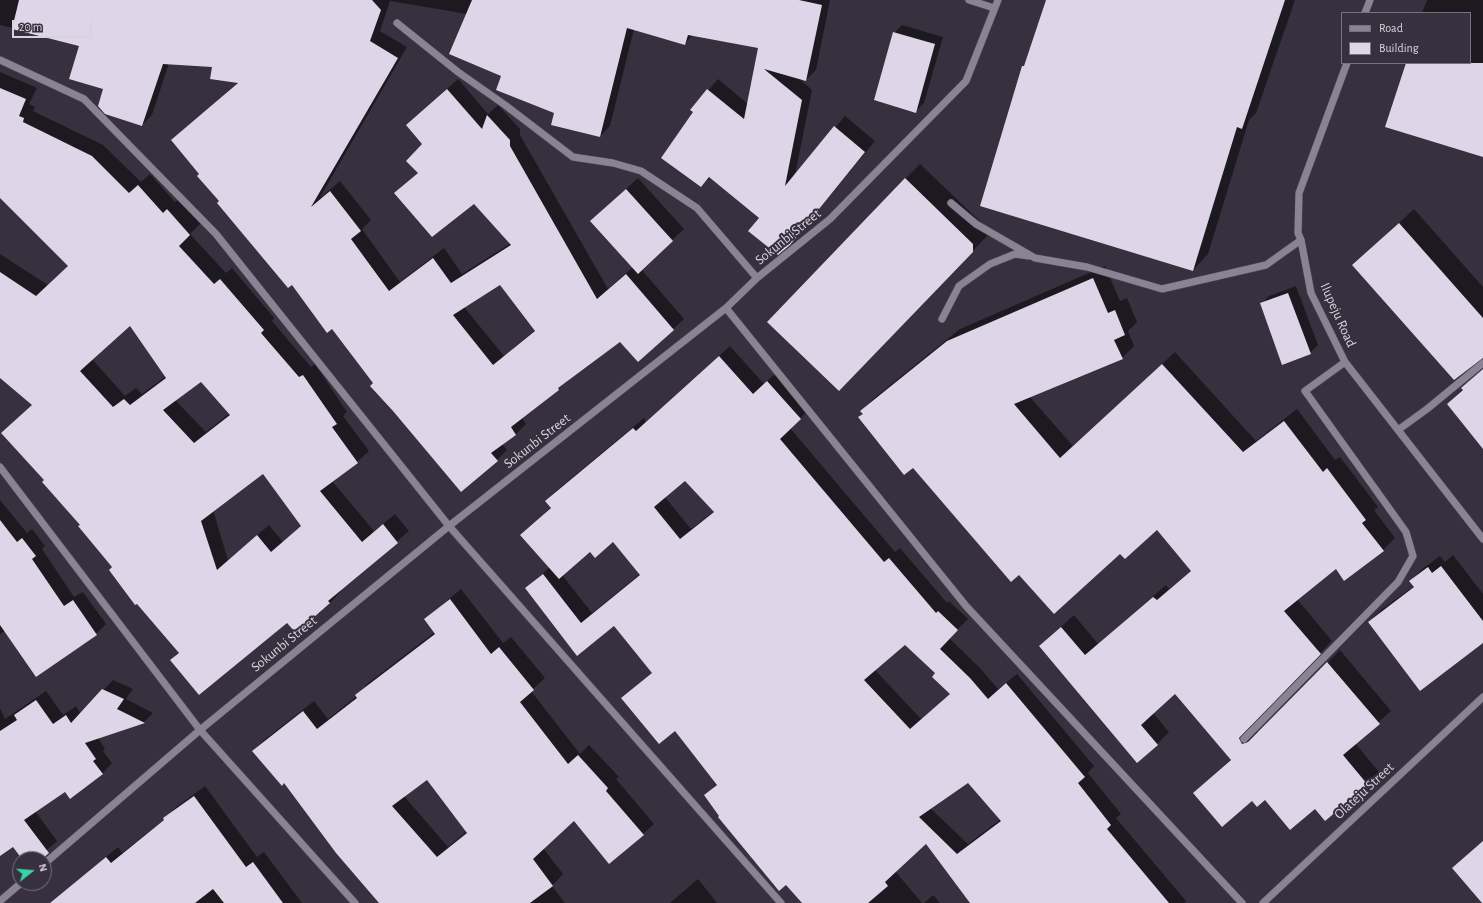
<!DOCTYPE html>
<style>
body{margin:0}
#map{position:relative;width:1483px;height:903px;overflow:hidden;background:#37303e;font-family:"Alegreya Sans",sans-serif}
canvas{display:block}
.legend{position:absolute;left:1341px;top:12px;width:130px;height:52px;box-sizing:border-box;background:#37303e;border:1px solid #77727e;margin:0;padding:5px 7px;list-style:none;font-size:12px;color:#d8d4dd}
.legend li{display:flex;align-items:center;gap:8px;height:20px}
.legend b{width:20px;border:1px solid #77727e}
.north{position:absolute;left:12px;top:851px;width:40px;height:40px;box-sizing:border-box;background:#37303e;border:1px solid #77727e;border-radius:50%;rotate:73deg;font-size:11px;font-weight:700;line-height:16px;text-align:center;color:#d8d4dd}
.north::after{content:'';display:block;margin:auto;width:14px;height:18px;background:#38d4a6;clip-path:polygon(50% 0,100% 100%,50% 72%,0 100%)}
.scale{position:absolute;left:12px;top:20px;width:80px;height:18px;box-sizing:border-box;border:2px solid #d8d4dd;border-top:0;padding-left:5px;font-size:12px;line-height:14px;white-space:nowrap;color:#d8d4dd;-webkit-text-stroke:3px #37303e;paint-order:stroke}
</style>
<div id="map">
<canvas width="1483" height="903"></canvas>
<ul class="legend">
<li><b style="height:5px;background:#8a8394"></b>Road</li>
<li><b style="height:11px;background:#ded5e8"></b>Building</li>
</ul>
<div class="north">N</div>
<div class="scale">20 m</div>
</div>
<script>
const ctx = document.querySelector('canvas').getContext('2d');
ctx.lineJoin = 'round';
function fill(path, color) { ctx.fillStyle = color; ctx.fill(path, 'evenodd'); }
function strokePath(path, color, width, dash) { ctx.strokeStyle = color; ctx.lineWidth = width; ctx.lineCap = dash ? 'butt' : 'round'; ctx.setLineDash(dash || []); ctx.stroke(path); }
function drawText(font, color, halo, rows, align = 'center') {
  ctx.font = font + ' "Alegreya Sans",sans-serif'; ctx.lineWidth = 4; ctx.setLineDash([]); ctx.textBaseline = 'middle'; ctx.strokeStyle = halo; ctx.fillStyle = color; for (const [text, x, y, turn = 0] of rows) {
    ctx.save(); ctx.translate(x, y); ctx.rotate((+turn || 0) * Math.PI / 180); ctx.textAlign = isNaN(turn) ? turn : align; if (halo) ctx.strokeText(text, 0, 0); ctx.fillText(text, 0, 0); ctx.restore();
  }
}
fill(new Path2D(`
 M 0,0 L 830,0 L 816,70 L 806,80 L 797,77 L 812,90 L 795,175 L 845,116 L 875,141 L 789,245 L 711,177 L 701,186 L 695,112 L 691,110 L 718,79 L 748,104 L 759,47 L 693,35 L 684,44 L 634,29 L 610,126 L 600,136 L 555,112 L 502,75 L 467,14 L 390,1 L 380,31 L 407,47 L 319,199 L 340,181 L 371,220 L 362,229 L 400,282 L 444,248 L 462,274 L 511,243 L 474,202 L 395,193 L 419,172 L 424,144 L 407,125 L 458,79 L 488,114 L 498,105 L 520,129 L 520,135 L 608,289 L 633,267 L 604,209 L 638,178 L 684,229 L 641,269 L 684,319 L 638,361 L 621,341 L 566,381 L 522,418 L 526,424 L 516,434 L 502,444 L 507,450 L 497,460 L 375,383 L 332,327 L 220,201 L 200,174 L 172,141 L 238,82 L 213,66 L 169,63 L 152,115 L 142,125 L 104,89 L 81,45 L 0,25 ZM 501,283 L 535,330 L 504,356 L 464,307 Z
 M 1047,0 L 1295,0 L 1256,113 L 1249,120 L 1208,254 L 1193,270 L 1023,66 L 1026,63 Z
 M 1427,0 L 1483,0 L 1483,156 L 1407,63 L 1470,63 L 1470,13 L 1422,13 Z
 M 902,25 L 943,37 L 924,103 L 916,111 L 894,33 Z
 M 0,72 L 37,88 L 29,104 L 35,107 L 33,111 L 103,145 L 141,182 L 150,174 L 175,202 L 179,199 L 201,223 L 190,234 L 226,273 L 232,268 L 274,318 L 272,321 L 311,367 L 315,364 L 347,412 L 343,416 L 369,451 L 357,462 L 332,481 L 374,531 L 395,514 L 409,531 L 340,590 L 341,591 L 330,603 L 287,621 L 172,660 L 179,652 L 45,480 L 33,404 L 0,377 L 0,254 L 48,285 L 69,266 L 0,181 ZM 130,325 L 166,376 L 142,394 L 136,388 L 125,396 L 92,359 ZM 201,381 L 230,413 L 206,432 L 175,400 ZM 263,472 L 302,526 L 283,542 L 269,525 L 228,560 L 213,510 Z
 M 920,164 L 987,228 L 987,236 L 854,375 L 905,179 Z
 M 1414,209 L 1483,287 L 1483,357 L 1369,251 Z
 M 1105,266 L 1120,301 L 1127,298 L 1137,322 L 1128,331 L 1134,346 L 1122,358 L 1030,397 L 1073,446 L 1175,352 L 1256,441 L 1297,409 L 1335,460 L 1340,457 L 1378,507 L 1374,510 L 1395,538 L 1383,550 L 1336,568 L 1297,599 L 1332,641 L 1252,722 L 1251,727 L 1255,732 L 1261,731 L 1340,650 L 1391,711 L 1355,743 L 1379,772 L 1325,820 L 1315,808 L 1265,799 L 1252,800 L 1194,793 L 1231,759 L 1175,693 L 1153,713 L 1169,732 L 1157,744 L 1040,646 L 1074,615 L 1098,644 L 1166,585 L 1169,589 L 1192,570 L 1157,529 L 1121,552 L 1019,573 L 861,411 L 873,399 L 960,329 Z
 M 1296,286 L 1318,345 L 1310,353 L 1261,304 L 1269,296 Z
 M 730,346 L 764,384 L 777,372 L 811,408 L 790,428 L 895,552 L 900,548 L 947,603 L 949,601 L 968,619 L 949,638 L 980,668 L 998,689 L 1017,674 L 1094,766 L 1088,773 L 1121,814 L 1116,818 L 1186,901 L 1184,903 L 971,903 L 926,842 L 895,871 L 922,903 L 803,903 L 787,884 L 721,816 L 705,795 L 717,784 L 675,730 L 623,698 L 653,672 L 615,625 L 577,654 L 526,588 L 550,567 L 522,535 L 551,507 L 546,501 L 556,491 L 644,418 L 646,422 ZM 685,480 L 714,511 L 691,529 L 665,497 ZM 613,541 L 640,574 L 592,613 L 562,575 L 590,551 ZM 905,643 L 936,673 L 951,694 L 921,719 L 875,670 ZM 968,782 L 1001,819 L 968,844 L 930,808 Z
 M 1483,368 L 1483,447 L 1448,404 Z
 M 0,500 L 27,533 L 32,529 L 45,546 L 42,549 L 74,597 L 83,592 L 106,624 L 96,634 L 37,676 L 5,631 L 0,634 Z
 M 1453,555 L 1483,594 L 1483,641 L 1369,622 L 1381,610 L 1414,586 L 1410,581 L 1422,569 L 1440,556 L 1445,562 Z
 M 461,589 L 503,643 L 511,637 L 545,678 L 531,691 L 580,754 L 589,745 L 619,777 L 616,779 L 654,824 L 643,834 L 574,819 L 543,848 L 563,874 L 552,886 L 565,903 L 381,903 L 285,782 L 253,751 L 264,740 L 314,701 L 328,719 L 357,696 L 367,684 L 435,632 L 425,619 ZM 427,779 L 467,831 L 448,847 L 404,796 Z
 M 113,680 L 133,689 L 126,699 L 153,713 L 144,722 L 98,738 L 105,749 L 103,751 L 112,763 L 103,773 L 70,797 L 65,791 L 35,811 L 57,841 L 47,850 L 36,859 L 23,859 L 13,845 L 0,854 L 0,708 L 5,719 L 46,691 L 63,715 L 76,706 L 81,714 Z
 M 205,786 L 257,857 L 264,852 L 302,903 L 50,903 L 118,847 L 122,853 L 165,819 L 175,808 Z
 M 698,879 L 717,903 L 670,903 Z
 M 933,895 L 940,903 L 924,903 Z`), '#0007');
fill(new Path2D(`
 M 19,0 L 372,0 L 381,10 L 370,41 L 398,58 L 311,207 L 330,191 L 361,231 L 351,239 L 389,291 L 433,258 L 451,283 L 511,245 L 474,204 L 432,237 L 394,193 L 418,173 L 406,161 L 422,144 L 406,125 L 447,89 L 482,129 L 487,115 L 510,140 L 510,146 L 597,299 L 626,274 L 674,330 L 638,362 L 620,342 L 558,388 L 559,390 L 511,427 L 516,435 L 491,453 L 498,461 L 461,492 L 393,411 L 370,386 L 373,383 L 332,329 L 327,333 L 292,285 L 288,288 L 217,203 L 219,201 L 197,176 L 199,174 L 171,140 L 238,83 L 210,79 L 212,67 L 163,64 L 142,126 L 105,114 L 98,106 L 103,89 L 69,79 L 79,46 L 12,29 ZM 500,285 L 535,331 L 493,365 L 453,315 Z
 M 472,0 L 799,0 L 822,5 L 806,81 L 764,69 L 802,100 L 785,186 L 834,126 L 865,152 L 790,245 L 778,255 L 748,231 L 759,218 L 709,177 L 701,187 L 661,158 L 693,112 L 690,110 L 707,89 L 744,119 L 758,48 L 688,35 L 685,45 L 627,28 L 600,137 L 551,125 L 554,113 L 496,90 L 501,76 L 449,54 Z
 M 1046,0 L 1285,0 L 1242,129 L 1237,127 L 1193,271 L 980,206 L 1022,66 L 1024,66 Z
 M 893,32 L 935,44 L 916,113 L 874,100 Z
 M 1406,63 L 1483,63 L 1483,157 L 1385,127 Z
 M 0,88 L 26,99 L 19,116 L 24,118 L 23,122 L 92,156 L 129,193 L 138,185 L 163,213 L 167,209 L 190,235 L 179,246 L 214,284 L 220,279 L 264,330 L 261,333 L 299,377 L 303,375 L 337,424 L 332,427 L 358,463 L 320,491 L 362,542 L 383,524 L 398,543 L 328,601 L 330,603 L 296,633 L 287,623 L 199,695 L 170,660 L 179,653 L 137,604 L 135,605 L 109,570 L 112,567 L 78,526 L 80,525 L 42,482 L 44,480 L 1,433 L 32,405 L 0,378 L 0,272 L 36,296 L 68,266 L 0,198 ZM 130,326 L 166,378 L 130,405 L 124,399 L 113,407 L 80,371 ZM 201,382 L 230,415 L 194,443 L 163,410 ZM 263,474 L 301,526 L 271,552 L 257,535 L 217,570 L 201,521 Z
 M 905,178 L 973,244 L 973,252 L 839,391 L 767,322 Z
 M 626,189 L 673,241 L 638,274 L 590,221 Z
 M 1399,223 L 1483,318 L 1483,358 L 1454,380 L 1352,265 Z
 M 1093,278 L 1108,313 L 1115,310 L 1125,335 L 1114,340 L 1123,359 L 1014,404 L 1060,458 L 1162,364 L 1243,452 L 1284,421 L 1323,472 L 1327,468 L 1366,520 L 1362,523 L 1384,551 L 1344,581 L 1336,569 L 1284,611 L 1321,654 L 1239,738 L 1242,744 L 1248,742 L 1327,662 L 1380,724 L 1343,755 L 1368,785 L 1325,821 L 1315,809 L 1290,830 L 1265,800 L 1257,807 L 1252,801 L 1222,827 L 1193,793 L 1231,760 L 1175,694 L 1141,725 L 1158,745 L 1137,763 L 1039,646 L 1061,627 L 1085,655 L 1153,597 L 1157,600 L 1191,571 L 1157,530 L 1125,559 L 1120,554 L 1054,614 L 1019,575 L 1011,582 L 913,468 L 904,475 L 858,417 L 863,414 L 860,411 L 947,341 Z
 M 1288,293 L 1311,354 L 1282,365 L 1260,303 Z
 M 719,356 L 753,394 L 767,381 L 801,419 L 780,439 L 884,562 L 889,558 L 936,613 L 938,611 L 958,630 L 940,649 L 970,678 L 988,699 L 1006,683 L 1085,777 L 1078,783 L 1111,825 L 1107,829 L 1169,903 L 970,903 L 926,844 L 885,882 L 888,886 L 868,903 L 802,903 L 786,885 L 779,891 L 718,817 L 719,816 L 704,795 L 717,785 L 675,731 L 659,744 L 621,698 L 652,673 L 614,626 L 577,656 L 525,588 L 543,574 L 581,623 L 640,575 L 613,542 L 595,558 L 590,552 L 559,579 L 520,535 L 551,508 L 545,501 L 633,428 L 636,431 ZM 685,481 L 714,512 L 680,539 L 654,507 ZM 905,645 L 935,673 L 932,677 L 950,694 L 910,729 L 864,680 ZM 968,783 L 1001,821 L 957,854 L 919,817 Z
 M 1483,369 L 1483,449 L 1447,404 L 1463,390 L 1461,388 Z
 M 0,520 L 17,542 L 22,538 L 36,556 L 32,559 L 64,606 L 73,600 L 97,635 L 36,677 L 0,625 Z
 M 1441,566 L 1483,621 L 1483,643 L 1420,691 L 1368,622 L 1414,587 L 1409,581 L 1428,567 L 1432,573 Z
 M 450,599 L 491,654 L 499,647 L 534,690 L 520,702 L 568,764 L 578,755 L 608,788 L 606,791 L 644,835 L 609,864 L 574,821 L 533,859 L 553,886 L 530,903 L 379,903 L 336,853 L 284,783 L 282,786 L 252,751 L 303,711 L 317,729 L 357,698 L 355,695 L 435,634 L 424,619 ZM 427,780 L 467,833 L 437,857 L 392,806 Z
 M 102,689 L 124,699 L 117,709 L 145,723 L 85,743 L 96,759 L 93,761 L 103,774 L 70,799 L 65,792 L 24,820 L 49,853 L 42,859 L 22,859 L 13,847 L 0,856 L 0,731 L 17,720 L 14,715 L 36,700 L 53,724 L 66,715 L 71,723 Z
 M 194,796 L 246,867 L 253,862 L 283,903 L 224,903 L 213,889 L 195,903 L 50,903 L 106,857 L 111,863 L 164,820 L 163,818 Z
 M 1483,841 L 1483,903 L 1482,903 L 1452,868 Z`), '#ded5e8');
const minor = new Path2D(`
 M 969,0 L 994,8
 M 1365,13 L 1370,0
 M 397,23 L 458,72 L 505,105 L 573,157 L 613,163 L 641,171 L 697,208 L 757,278
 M 0,60 L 84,99 L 216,234 L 449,526 L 781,903
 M 1347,63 L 1299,193 L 1298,233 L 1301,240 L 1311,293 L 1345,362 L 1483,539
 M 951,203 L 976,224 L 1035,258 L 1087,267 L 1162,289 L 1266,265 L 1301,240
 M 726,308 L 966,606 L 1242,903
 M 942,319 L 959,286 L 990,264 L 1015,254 L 1029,256
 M 1398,430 L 1427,409 L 1483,363
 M 0,467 L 200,730 L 355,903
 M 1244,739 L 1398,582 L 1413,556 L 1406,532 L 1305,391 L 1345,362
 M 44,864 L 200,730 L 449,526 L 726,308 L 757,278 L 830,219 L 966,81 L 998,0
 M 0,901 L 21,883
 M 1263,903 L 1483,697`);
strokePath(minor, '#524d59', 8);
strokePath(minor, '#8a8394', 7);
drawText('14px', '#d8d4dd', '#37303e', [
 ["Sokunbi Street",788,237,-39],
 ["Ilupeju Road",1338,315,66],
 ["Sokunbi Street",537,441,-38],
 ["Sokunbi Street",284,644,-39],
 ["Olateju Street",1364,791,-43]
]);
</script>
